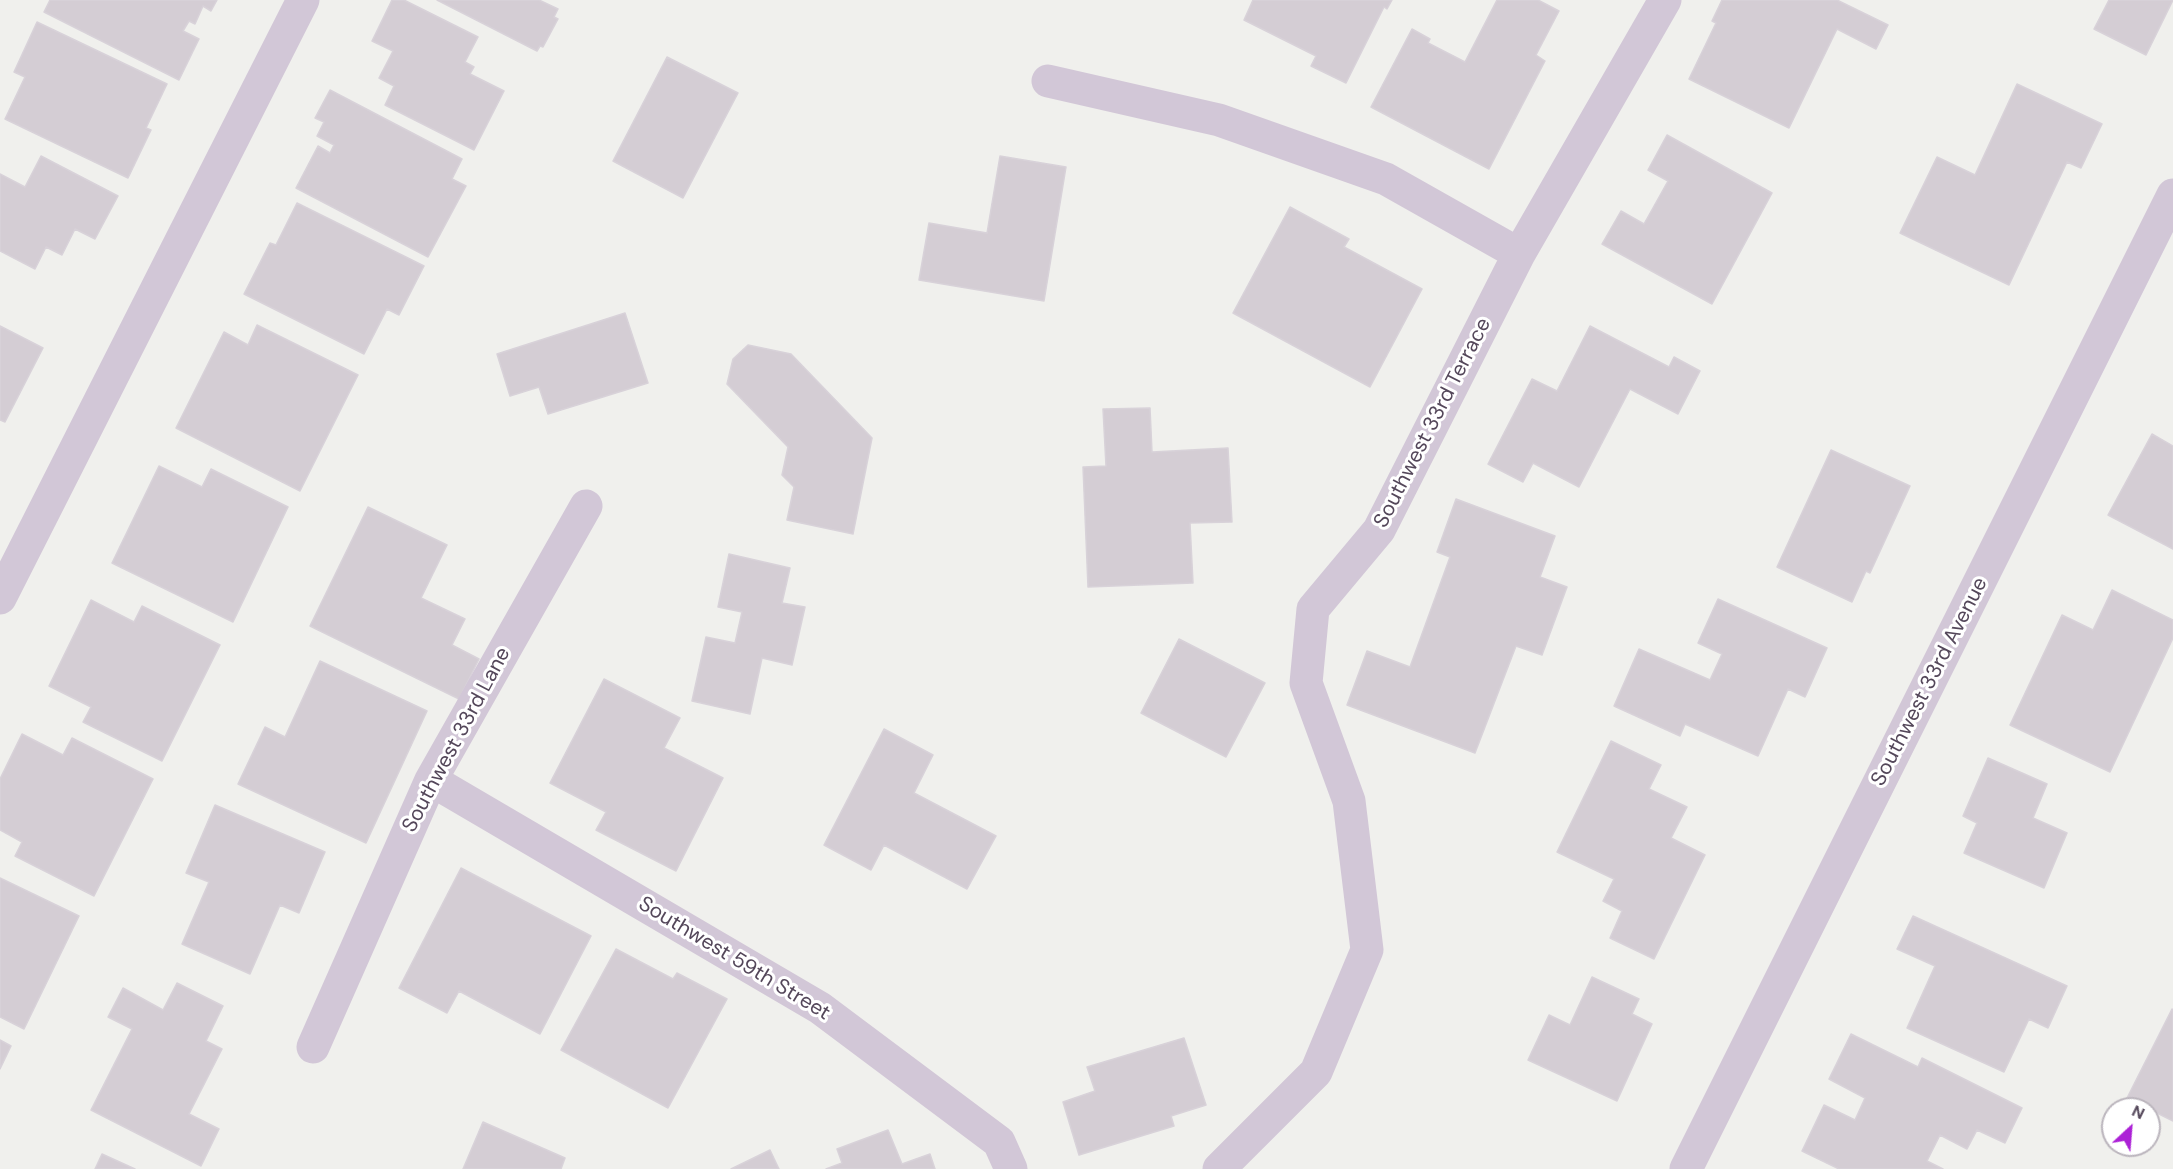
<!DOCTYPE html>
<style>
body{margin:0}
#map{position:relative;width:2173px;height:1169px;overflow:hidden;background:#f0f0ed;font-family:"DM Sans",sans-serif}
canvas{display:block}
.north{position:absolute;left:2101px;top:1097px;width:60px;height:60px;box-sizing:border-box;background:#fff;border:2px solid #bbb5bd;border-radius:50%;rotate:26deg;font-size:16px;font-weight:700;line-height:24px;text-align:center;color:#54475a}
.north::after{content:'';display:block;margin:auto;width:21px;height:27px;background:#ac21d6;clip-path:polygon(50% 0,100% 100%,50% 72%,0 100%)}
</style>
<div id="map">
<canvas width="2173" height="1169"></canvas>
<div class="north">N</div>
</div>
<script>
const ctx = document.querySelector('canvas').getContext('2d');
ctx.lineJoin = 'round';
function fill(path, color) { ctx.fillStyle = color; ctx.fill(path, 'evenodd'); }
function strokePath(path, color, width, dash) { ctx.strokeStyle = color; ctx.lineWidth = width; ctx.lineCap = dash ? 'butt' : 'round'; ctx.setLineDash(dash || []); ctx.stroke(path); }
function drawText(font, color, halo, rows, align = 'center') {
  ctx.font = font + ' "DM Sans",sans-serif'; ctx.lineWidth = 6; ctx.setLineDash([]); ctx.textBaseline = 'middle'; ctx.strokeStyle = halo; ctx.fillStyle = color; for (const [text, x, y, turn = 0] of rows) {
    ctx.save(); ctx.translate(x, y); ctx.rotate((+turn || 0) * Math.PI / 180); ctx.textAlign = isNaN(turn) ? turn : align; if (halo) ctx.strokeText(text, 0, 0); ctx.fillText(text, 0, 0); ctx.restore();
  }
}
const building = new Path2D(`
 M 50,0 L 217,0 L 211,11 L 203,6 L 195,24 L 189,21 L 183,31 L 199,39 L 179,80 L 44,12 Z
 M 392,0 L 404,0 L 478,37 L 465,62 L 474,67 L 470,74 L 504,91 L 474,150 L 385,105 L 394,86 L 379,78 L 393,51 L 372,41 Z
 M 437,0 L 539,0 L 558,9 L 554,17 L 558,19 L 543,47 L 540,46 L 537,51 Z
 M 1253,0 L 1392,0 L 1387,9 L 1384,7 L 1346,83 L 1311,66 L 1316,56 L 1244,20 Z
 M 1497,0 L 1538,0 L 1559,11 L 1536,55 L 1545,61 L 1489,169 L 1371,107 L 1412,29 L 1430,39 L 1428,43 L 1465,62 Z
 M 1722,0 L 1837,0 L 1888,25 L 1876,49 L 1837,29 L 1789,128 L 1689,79 L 1716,23 L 1712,21 Z
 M 2109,0 L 2173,0 L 2146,55 L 2094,29 Z
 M 37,22 L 167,84 L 146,128 L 151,130 L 128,178 L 5,119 L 25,77 L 14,72 Z
 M 667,57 L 738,93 L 683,198 L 613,161 Z
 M 2017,84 L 2102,124 L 2081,168 L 2067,162 L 2009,285 L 1900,233 L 1937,157 L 1975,175 Z
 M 330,90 L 462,159 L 452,179 L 466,186 L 428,257 L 296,188 L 318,146 L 330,153 L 334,145 L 317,136 L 324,122 L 315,118 Z
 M 1667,135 L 1772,193 L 1712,304 L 1602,244 L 1621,211 L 1644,224 L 1668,181 L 1648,170 Z
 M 41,156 L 118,196 L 95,239 L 75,229 L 62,255 L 46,247 L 35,269 L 0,251 L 0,174 L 25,187 Z
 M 1000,156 L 1066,167 L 1044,301 L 919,280 L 929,223 L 987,233 Z
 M 297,203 L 424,266 L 399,315 L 387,309 L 364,354 L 244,294 L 270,243 L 276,245 Z
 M 1290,207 L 1349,239 L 1344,247 L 1422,289 L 1370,387 L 1233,313 Z
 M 625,313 L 648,383 L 548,414 L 539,387 L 510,396 L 497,354 Z
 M 257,325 L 358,375 L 300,491 L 176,428 L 224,332 L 248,345 Z
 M 0,326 L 43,348 L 5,422 L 0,420 Z
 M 1590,326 L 1669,367 L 1674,357 L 1700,371 L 1678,414 L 1630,389 L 1579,487 L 1533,463 L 1523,482 L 1488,464 L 1532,379 L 1557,391 Z
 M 748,345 L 791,354 L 872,438 L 853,534 L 787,520 L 794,487 L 782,475 L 788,447 L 727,384 L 733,359 Z
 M 1150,408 L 1152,452 L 1228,448 L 1232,522 L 1190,523 L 1193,583 L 1088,587 L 1083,467 L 1106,466 L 1103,409 Z
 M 2152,434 L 2173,446 L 2173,549 L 2108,515 Z
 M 1831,450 L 1910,486 L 1870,573 L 1866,571 L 1852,602 L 1777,567 Z
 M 159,466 L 202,487 L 211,469 L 288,507 L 233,622 L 112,563 Z
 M 1456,499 L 1555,536 L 1540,577 L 1567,587 L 1542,655 L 1516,646 L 1475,753 L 1347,705 L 1367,651 L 1410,667 L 1450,557 L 1437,552 Z
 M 368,507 L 447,545 L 421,598 L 465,619 L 452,645 L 479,659 L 459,699 L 310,626 Z
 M 729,554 L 790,568 L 782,603 L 805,607 L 792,665 L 762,658 L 750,714 L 692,701 L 706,637 L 735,643 L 742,612 L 718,607 Z
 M 2112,590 L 2173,620 L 2173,638 L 2110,772 L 2010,725 L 2062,615 L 2093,630 Z
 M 1718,599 L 1827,648 L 1805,697 L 1788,689 L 1758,756 L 1685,724 L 1680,736 L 1614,706 L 1639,649 L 1710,680 L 1722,654 L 1698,643 Z
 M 91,600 L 134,622 L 142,606 L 220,645 L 162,761 L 83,722 L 91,707 L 49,686 Z
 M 1179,639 L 1265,683 L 1226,757 L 1141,713 Z
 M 320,661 L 427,711 L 366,843 L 238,784 L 265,727 L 285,737 Z
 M 604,679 L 680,718 L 664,748 L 723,778 L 676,871 L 596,830 L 606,812 L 550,783 Z
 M 884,729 L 933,755 L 914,793 L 996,836 L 967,889 L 884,845 L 871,870 L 824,845 Z
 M 22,734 L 63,755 L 72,738 L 153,779 L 94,896 L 15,856 L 22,842 L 0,830 L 0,779 Z
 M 1611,741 L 1661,765 L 1649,789 L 1687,807 L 1671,838 L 1705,855 L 1654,959 L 1610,938 L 1622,911 L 1603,901 L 1614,879 L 1557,852 Z
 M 1988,758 L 2047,784 L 2033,818 L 2067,833 L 2044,888 L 1964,853 L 1977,823 L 1963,816 Z
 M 215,805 L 325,852 L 299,913 L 280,905 L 250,974 L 182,944 L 209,882 L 186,873 Z
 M 461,868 L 591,936 L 540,1034 L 459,991 L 447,1013 L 399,988 Z
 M 0,878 L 79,916 L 24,1029 L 0,1017 Z
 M 1913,916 L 2067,986 L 2048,1028 L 2029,1019 L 2004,1072 L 1907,1028 L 1935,966 L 1897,949 Z
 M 616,949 L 673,979 L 677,973 L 727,999 L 668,1108 L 561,1050 Z
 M 1592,977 L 1639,999 L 1632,1014 L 1652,1024 L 1617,1101 L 1528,1060 L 1549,1015 L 1570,1025 Z
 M 177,983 L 223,1006 L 206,1041 L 222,1049 L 189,1114 L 219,1129 L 201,1166 L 91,1110 L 132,1029 L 108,1017 L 123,988 L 163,1010 Z
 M 2172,1009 L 2173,1010 L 2173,1121 L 2127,1098 Z
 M 1851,1034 L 1918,1067 L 1922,1058 L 2022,1108 L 2005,1143 L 1977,1130 L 1967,1149 L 1940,1135 L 1927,1161 L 1943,1169 L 1839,1169 L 1802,1151 L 1824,1105 L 1855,1120 L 1865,1098 L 1829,1079 Z
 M 1184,1038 L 1206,1105 L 1171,1116 L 1174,1126 L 1079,1155 L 1063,1102 L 1095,1091 L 1087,1067 Z
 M 0,1040 L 11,1046 L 0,1069 Z
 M 483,1122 L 565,1158 L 561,1169 L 463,1169 Z
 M 888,1130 L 902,1164 L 930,1154 L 935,1169 L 826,1169 L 842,1163 L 837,1149 Z
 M 770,1150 L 779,1169 L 731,1169 Z
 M 102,1154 L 135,1169 L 95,1169 Z`);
fill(building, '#d4cdd4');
strokePath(building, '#d8d2d9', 1.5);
strokePath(new Path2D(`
 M 1048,81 L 1219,120 L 1386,179 L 1519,254
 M 0,598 L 303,0
 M 431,780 L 820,1008 L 999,1142 L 1011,1169
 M 313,1047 L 431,780 L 586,506
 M 1219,1169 L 1316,1072 L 1367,950 L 1349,801 L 1306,683 L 1313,609 L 1379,530 L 1519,254 L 1665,0
 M 1686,1169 L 2173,195`), '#d2c7d7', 33);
drawText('21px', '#54475a', '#fff', [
 ["Southwest 33rd Terrace",1433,423,-63],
 ["Southwest 33rd Avenue",1930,682,-63],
 ["Southwest 33rd Lane",457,740,-62],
 ["Southwest 59th Street",734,959,31]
]);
</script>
